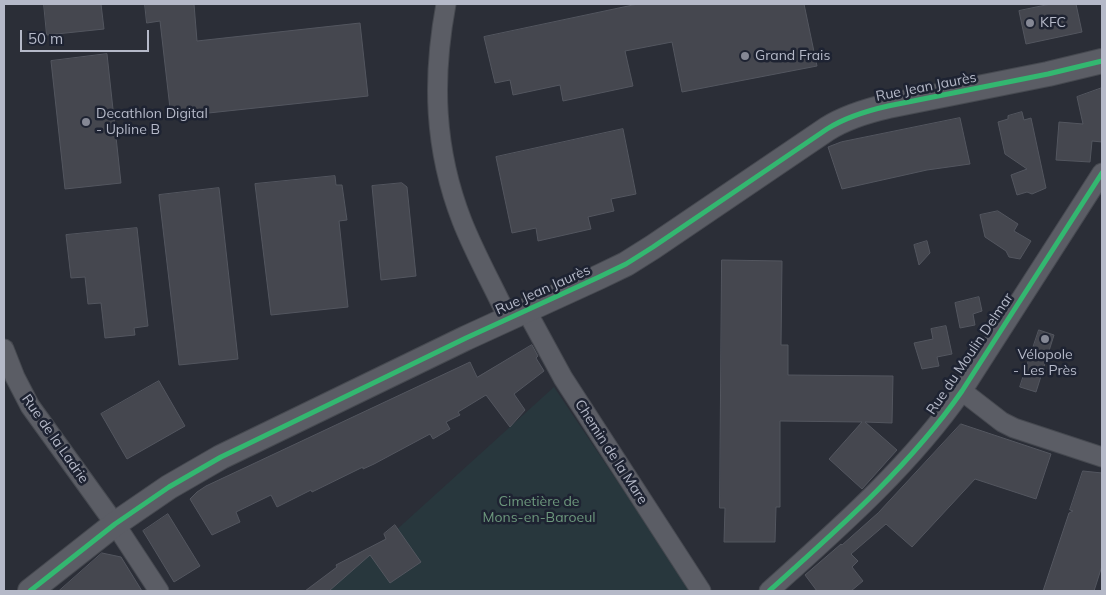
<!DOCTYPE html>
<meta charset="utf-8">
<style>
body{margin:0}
#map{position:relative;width:1106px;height:595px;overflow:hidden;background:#2b2e37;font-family:Mulish,sans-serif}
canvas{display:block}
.frame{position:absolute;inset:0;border:5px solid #b5b9c8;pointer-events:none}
.scale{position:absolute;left:20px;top:30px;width:129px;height:22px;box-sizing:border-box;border:2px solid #b5b9c8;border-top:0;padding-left:6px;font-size:15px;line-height:18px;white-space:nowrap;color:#b5b9c8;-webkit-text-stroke:4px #1e2332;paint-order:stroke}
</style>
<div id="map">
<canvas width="1106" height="595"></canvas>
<div class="frame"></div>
<div class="scale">50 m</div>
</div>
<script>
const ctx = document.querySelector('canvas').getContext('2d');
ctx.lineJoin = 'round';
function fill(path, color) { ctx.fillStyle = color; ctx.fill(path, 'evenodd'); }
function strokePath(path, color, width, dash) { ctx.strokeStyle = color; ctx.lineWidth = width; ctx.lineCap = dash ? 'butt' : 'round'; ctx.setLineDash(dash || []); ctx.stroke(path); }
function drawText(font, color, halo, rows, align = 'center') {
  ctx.font = font + ' Mulish,sans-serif'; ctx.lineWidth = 5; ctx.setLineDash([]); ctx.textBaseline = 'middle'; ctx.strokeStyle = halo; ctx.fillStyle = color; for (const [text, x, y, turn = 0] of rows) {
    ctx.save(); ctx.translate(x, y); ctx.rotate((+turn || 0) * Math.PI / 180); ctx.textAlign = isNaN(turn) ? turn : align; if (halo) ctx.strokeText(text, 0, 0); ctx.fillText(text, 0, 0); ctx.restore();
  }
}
fill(new Path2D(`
 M 554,387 L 691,591 L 329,591 Z`), '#28373d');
const building = new Path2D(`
 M 44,4 L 101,4 L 104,29 L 47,35 Z
 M 145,4 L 194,4 L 197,41 L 360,23 L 368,96 L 171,117 L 160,21 L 147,23 Z
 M 638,4 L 804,4 L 817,66 L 682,92 L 672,42 L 625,51 L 633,86 L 563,101 L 560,85 L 513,95 L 510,80 L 495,83 L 484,37 Z
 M 1051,4 L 1076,4 L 1082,32 L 1026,44 L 1019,11 Z
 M 107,54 L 121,183 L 65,189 L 51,61 Z
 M 1102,88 L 1102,142 L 1092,141 L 1090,162 L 1056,160 L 1059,122 L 1083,124 L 1077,97 Z
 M 1022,112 L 1024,120 L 1031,118 L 1046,188 L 1032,194 L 1027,192 L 1017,195 L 1011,175 L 1027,169 L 1005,154 L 998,122 L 1008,119 L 1008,116 Z
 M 960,118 L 970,164 L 927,170 L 842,189 L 828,147 L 841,142 Z
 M 623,129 L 636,194 L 611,199 L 614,211 L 588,217 L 591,229 L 538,241 L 536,228 L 512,233 L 496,157 Z
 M 335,176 L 336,185 L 342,185 L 347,220 L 339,221 L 348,307 L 271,315 L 255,184 Z
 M 402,183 L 407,187 L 416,276 L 381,280 L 372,186 Z
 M 219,188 L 238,359 L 179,365 L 159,195 Z
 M 998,211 L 1018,224 L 1014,231 L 1031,241 L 1020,259 L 1009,257 L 1006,251 L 985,237 L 980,215 Z
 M 137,228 L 148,326 L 134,328 L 135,335 L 105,338 L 101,303 L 88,304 L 85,277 L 71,278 L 66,235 Z
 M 927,241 L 930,253 L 919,265 L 914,245 Z
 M 722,260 L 782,261 L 781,345 L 788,345 L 788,375 L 893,376 L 892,423 L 865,422 L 897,450 L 862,489 L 829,459 L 862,422 L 780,421 L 780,507 L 776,507 L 775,542 L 724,542 L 725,508 L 720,508 Z
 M 979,297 L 982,311 L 973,314 L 975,325 L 960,328 L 955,303 Z
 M 946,326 L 952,354 L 937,357 L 939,366 L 922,369 L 914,343 L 933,339 L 931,329 Z
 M 1039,330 L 1054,335 L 1036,392 L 1020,387 Z
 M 532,345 L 538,356 L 536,358 L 544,371 L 514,394 L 525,410 L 510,427 L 486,395 L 458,412 L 460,415 L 446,422 L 450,429 L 433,439 L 430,434 L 374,464 L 363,469 L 363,467 L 312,492 L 311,490 L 277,507 L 271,495 L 236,512 L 240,522 L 212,535 L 190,499 L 197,492 L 206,486 L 470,362 L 477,377 Z
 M 159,381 L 185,426 L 127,459 L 101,414 Z
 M 961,424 L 1051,454 L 1036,499 L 975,479 L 912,547 L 886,524 L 851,554 L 858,561 L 852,567 L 863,581 L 851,591 L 817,591 L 805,575 L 841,544 L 842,545 L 878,513 Z
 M 1083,471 L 1102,473 L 1102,566 L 1094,591 L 1043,591 L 1069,513 L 1073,511 L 1070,510 Z
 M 168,514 L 200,566 L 174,582 L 143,531 Z
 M 395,525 L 421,562 L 390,583 L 370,555 L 329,591 L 305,591 L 337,567 L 336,565 L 386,539 L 384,534 Z
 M 102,553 L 121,557 L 142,591 L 59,591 Z`);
fill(building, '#45474f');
strokePath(building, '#53565f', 1);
const minor = new Path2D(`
 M 446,4 C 432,79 434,149 462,221 C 475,254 493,286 508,318
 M 526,310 L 563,378 L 701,591
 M 4,349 L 15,377 L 30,406 L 115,524 L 159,591
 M 962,391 L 1002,422 L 1014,428 L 1102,457
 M 769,591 C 838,529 909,467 962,391 L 1102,173`);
const tertiary = new Path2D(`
 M 30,591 L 115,524 L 169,487 L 221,457 L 466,338 L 599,277 L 626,264 L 653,247 L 827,129 C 846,117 866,111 888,106 L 1048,74 L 1102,61`);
strokePath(minor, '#464950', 21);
strokePath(tertiary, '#464950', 26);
strokePath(minor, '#5b5d65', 19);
strokePath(tertiary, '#5b5d65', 24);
strokePath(new Path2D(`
 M 30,591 L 115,524 L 169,487 L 221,457 L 466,338 L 599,277 L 626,264 L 653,247 L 827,129 C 846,117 866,111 888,106 L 1048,74 L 1102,61
 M 769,591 C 838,529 909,467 962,391 L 1102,173`), '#33b770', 5);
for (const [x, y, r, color] of [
 [1030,23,5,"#858895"],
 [745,56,5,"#858895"],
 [86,122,5,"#858895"],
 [1045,339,5,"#858895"]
]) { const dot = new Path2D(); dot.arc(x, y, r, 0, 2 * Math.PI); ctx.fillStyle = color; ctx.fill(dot); strokePath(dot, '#1e2332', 2); }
drawText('14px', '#b5b9c8', '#1e2332', [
 ["KFC",1040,23],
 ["Grand Frais",755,56],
 ["Decathlon Digital",96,114],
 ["- Upline B",96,130],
 ["Vélopole",1045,355,"center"],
 ["- Les Près",1045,371,"center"]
], 'left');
drawText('14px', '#b5b9c8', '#1e2332', [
 ["Rue Jean Jaurès",926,87,-11],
 ["Rue Jean Jaurès",543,290,-24],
 ["Rue du Moulin Delmar",970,354,-56],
 ["Rue de la Ladrie",55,439,55],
 ["Chemin de la Mare",611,452,57]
]);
drawText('14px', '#6d987d', '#1e2332', [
 ["Cimetière de",539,502],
 ["Mons-en-Baroeul",539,518]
]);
</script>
